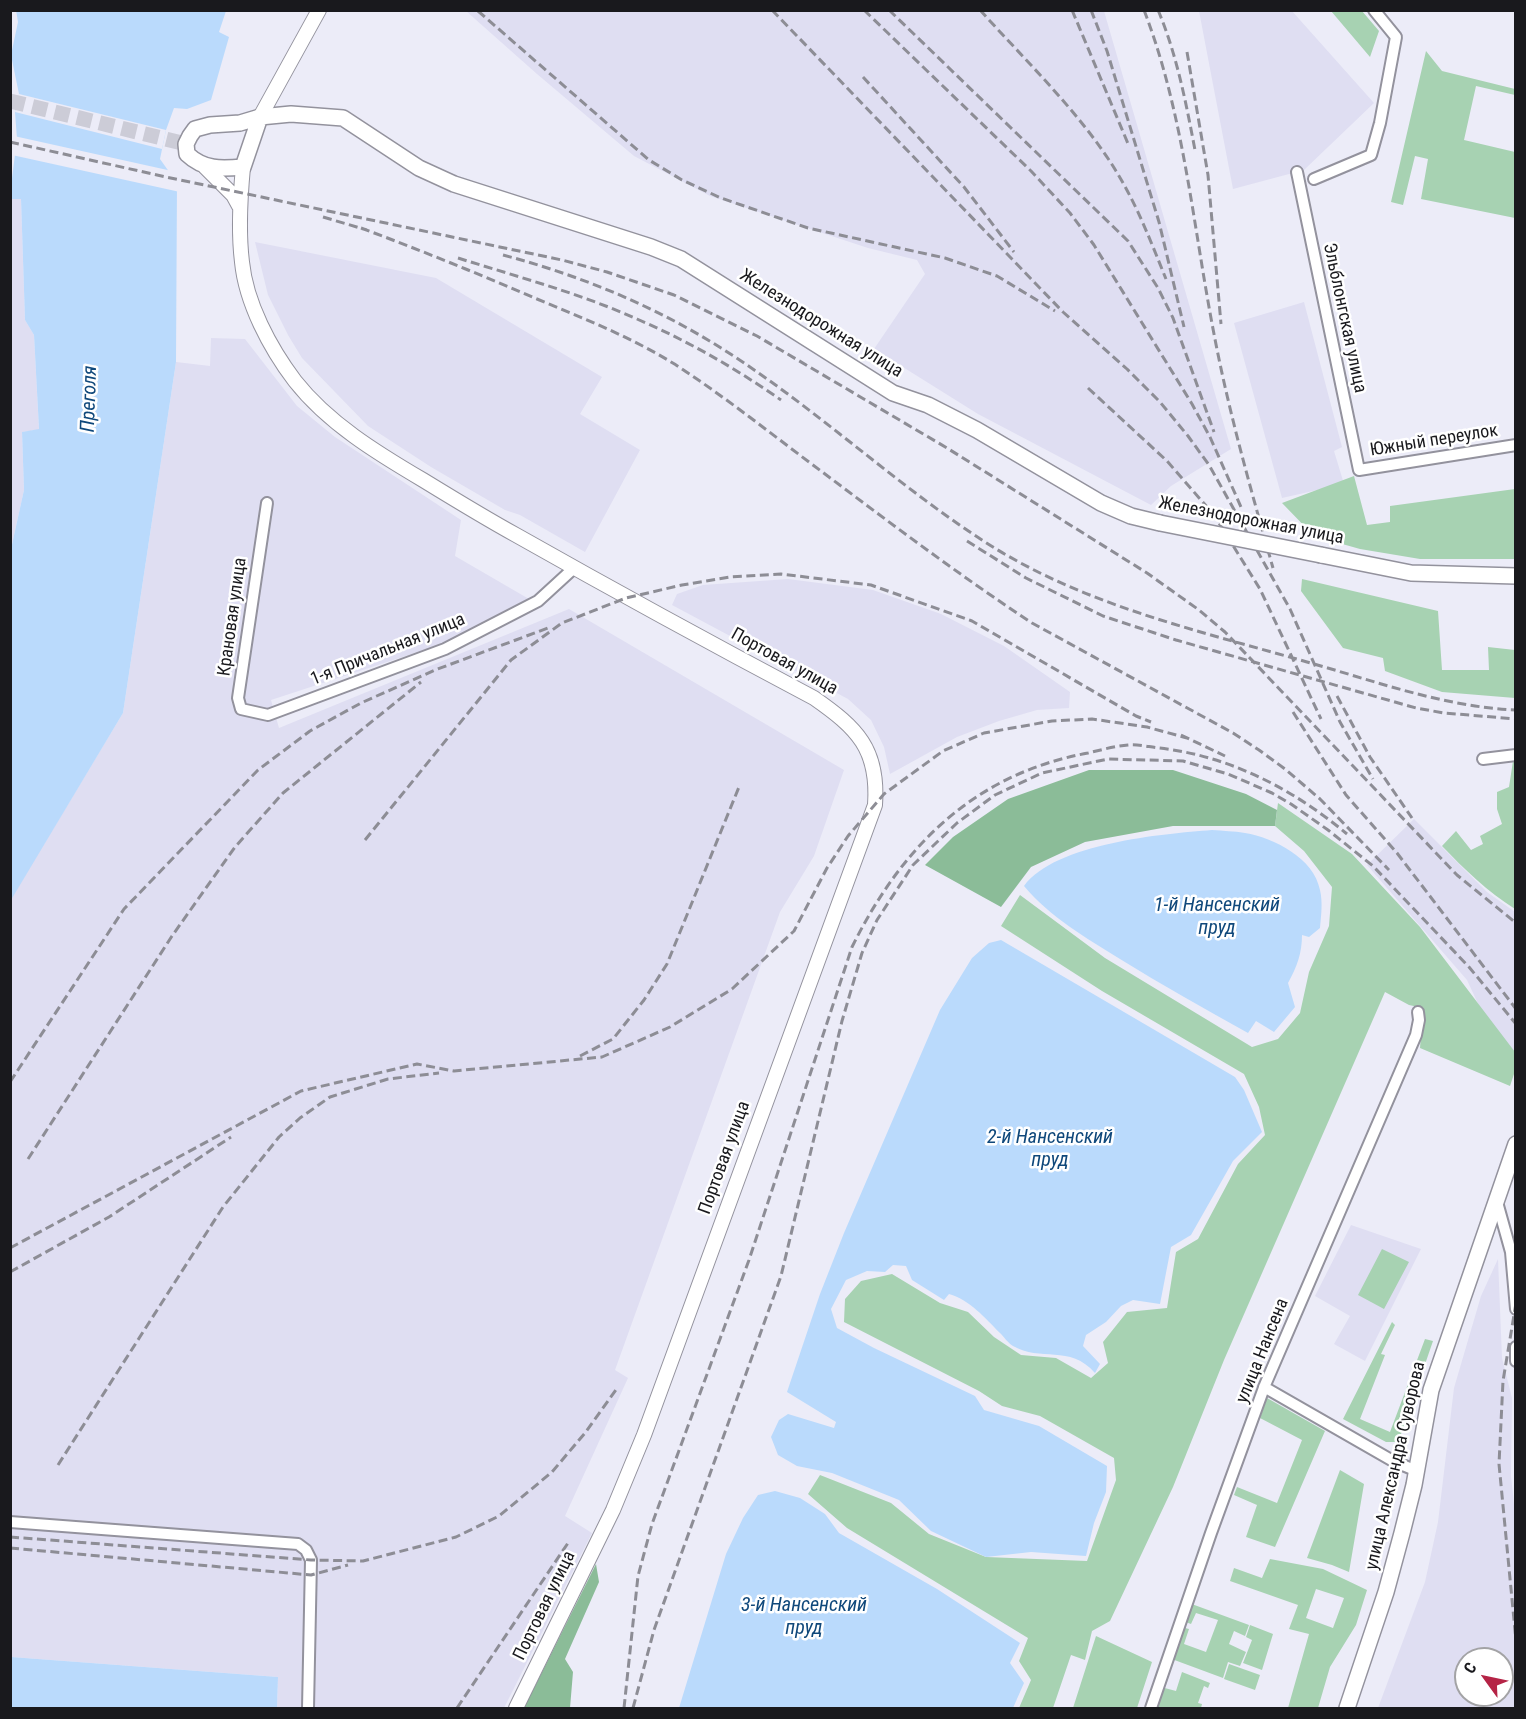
<!DOCTYPE html>
<meta charset="utf-8">
<style>
body{margin:0}
#map{position:relative;width:1526px;height:1719px;overflow:hidden;background:#ececf8;font-family:"Roboto Condensed",sans-serif}
canvas{display:block}
.frame{position:absolute;inset:0;border:12px solid #19191d;pointer-events:none}
.north{position:absolute;left:1454px;top:1647px;width:60px;height:60px;box-sizing:border-box;background:#fff;border:2px solid #a3a3a5;border-radius:50%;rotate:303deg;font-size:16px;font-weight:700;line-height:24px;text-align:center;color:#19191d}
.north::after{content:'';display:block;margin:auto;width:21px;height:27px;background:#b52446;clip-path:polygon(50% 0,100% 100%,50% 72%,0 100%)}
</style>
<div id="map">
<canvas width="1526" height="1719"></canvas>
<div class="frame"></div>
<div class="north">С</div>
</div>
<script>
const ctx = document.querySelector('canvas').getContext('2d');
ctx.lineJoin = 'round';
function fill(path, color) { ctx.fillStyle = color; ctx.fill(path, 'evenodd'); }
function strokePath(path, color, width, dash) { ctx.strokeStyle = color; ctx.lineWidth = width; ctx.lineCap = dash ? 'butt' : 'round'; ctx.setLineDash(dash || []); ctx.stroke(path); }
function drawText(font, color, halo, rows, align = 'center') {
  ctx.font = font + ' "Roboto Condensed",sans-serif'; ctx.lineWidth = 5; ctx.setLineDash([]); ctx.textBaseline = 'middle'; ctx.strokeStyle = halo; ctx.fillStyle = color; for (const [text, x, y, turn = 0] of rows) {
    ctx.save(); ctx.translate(x, y); ctx.rotate((+turn || 0) * Math.PI / 180); ctx.textAlign = isNaN(turn) ? turn : align; if (halo) ctx.strokeText(text, 0, 0); ctx.fillText(text, 0, 0); ctx.restore();
  }
}
fill(new Path2D(`
 M 466,11 L 1104,11 L 1231,449 L 1171,486 L 1151,505 L 978,414 L 874,349 L 925,274 L 917,260 L 868,248 L 710,196 L 634,156 L 537,74 Z
 M 1199,11 L 1292,11 L 1374,103 L 1304,170 L 1233,189 Z
 M 10,199 L 21,199 L 25,320 L 34,335 L 39,430 L 22,432 L 24,490 L 11,549 Z
 M 255,242 L 436,278 L 602,377 L 580,414 L 640,450 L 585,552 L 520,515 L 505,510 L 431,467 L 368,426 L 302,358 L 288,335 L 268,295 Z
 M 1304,302 L 1342,447 L 1334,451 L 1344,484 L 1282,498 L 1234,323 Z
 M 211,338 L 245,339 L 297,406 L 335,437 L 461,520 L 455,556 L 529,599 L 442,644 L 271,700 L 279,728 L 569,609 L 844,770 L 814,856 L 780,912 L 615,1370 L 628,1378 L 565,1516 L 592,1533 L 504,1708 L 277,1708 L 278,1677 L 11,1657 L 10,900 L 123,713 L 176,362 L 210,366 Z
 M 788,579 L 873,590 L 941,614 L 1004,646 L 1070,692 L 1069,708 L 1037,710 L 999,721 L 957,737 L 890,774 L 884,747 L 871,720 L 848,699 L 672,605 L 677,594 L 703,585 Z
 M 1414,819 L 1487,892 L 1515,912 L 1515,1058 L 1487,1023 L 1467,980 L 1367,865 Z
 M 1351,1225 L 1421,1249 L 1365,1361 L 1334,1344 L 1350,1316 L 1315,1296 Z
 M 1498,1259 L 1502,1358 L 1512,1398 L 1511,1476 L 1516,1523 L 1515,1708 L 1378,1708 L 1425,1582 L 1438,1522 L 1454,1388 L 1481,1296 ZM 1466,1659 L 1502,1659 L 1502,1695 L 1466,1695 Z`), '#dfdef2');
fill(new Path2D(`
 M 1331,11 L 1362,11 L 1379,31 L 1370,57 Z
 M 1426,51 L 1442,71 L 1515,89 L 1515,95 L 1476,86 L 1464,140 L 1515,152 L 1515,218 L 1421,199 L 1428,159 L 1415,156 L 1403,205 L 1391,202 Z
 M 1354,476 L 1367,525 L 1390,522 L 1390,506 L 1515,489 L 1515,559 L 1420,559 L 1360,549 L 1314,536 L 1282,503 Z
 M 1302,579 L 1438,611 L 1442,670 L 1489,670 L 1488,647 L 1515,650 L 1515,698 L 1442,692 L 1385,671 L 1383,658 L 1343,648 L 1301,591 Z
 M 1515,760 L 1516,760 L 1515,909 C 1488,892 1464,869 1442,846 L 1456,831 L 1471,850 L 1483,844 L 1480,836 L 1502,824 L 1497,809 L 1497,792 L 1509,787 L 1513,761 Z
 M 1278,803 L 1352,854 L 1420,927 L 1515,1052 L 1515,1071 L 1510,1086 L 1420,1048 L 1423,1008 L 1409,1005 L 1385,992 L 1224,1360 L 1173,1487 L 1110,1621 L 1092,1631 L 1085,1660 L 1071,1655 L 1053,1708 L 1019,1708 L 1031,1680 L 1019,1661 L 1028,1638 L 847,1528 L 808,1494 L 820,1475 L 891,1503 L 929,1534 L 986,1557 L 1087,1561 L 1116,1480 L 1114,1458 L 1040,1416 L 1002,1406 L 979,1391 L 844,1322 L 845,1299 L 861,1281 L 892,1274 L 940,1303 L 968,1312 L 994,1337 L 1021,1355 L 1056,1358 L 1091,1378 L 1108,1363 L 1103,1342 L 1127,1312 L 1167,1308 L 1176,1252 L 1198,1239 L 1238,1164 L 1265,1135 L 1259,1107 L 1244,1074 L 1102,991 L 1001,926 L 1020,895 L 1105,958 L 1252,1047 L 1278,1039 L 1300,1013 L 1309,972 L 1329,926 L 1332,887 L 1304,851 L 1275,826 Z
 M 1382,1249 L 1409,1262 L 1384,1309 L 1358,1295 Z
 M 1392,1322 L 1395,1325 L 1381,1354 L 1385,1355 L 1360,1419 L 1390,1432 L 1425,1339 L 1433,1341 L 1400,1437 L 1397,1442 L 1386,1442 L 1343,1419 Z
 M 1267,1398 L 1325,1431 L 1275,1547 L 1246,1537 L 1257,1505 L 1234,1495 L 1237,1487 L 1277,1503 L 1302,1440 L 1260,1418 Z
 M 1340,1470 L 1364,1484 L 1349,1572 L 1332,1565 L 1307,1558 Z
 M 1270,1559 L 1323,1569 L 1367,1590 L 1356,1625 L 1330,1667 L 1318,1708 L 1288,1708 L 1309,1634 L 1289,1629 L 1298,1605 L 1230,1581 L 1234,1568 L 1262,1578 ZM 1316,1589 L 1344,1598 L 1333,1628 L 1306,1618 Z
 M 1189,1603 L 1249,1625 L 1245,1636 L 1234,1631 L 1229,1644 L 1246,1652 L 1240,1666 L 1228,1662 L 1223,1678 L 1169,1658 L 1181,1627 L 1189,1629 L 1184,1644 L 1206,1652 L 1218,1620 L 1196,1613 L 1191,1624 L 1183,1621 Z
 M 1250,1625 L 1273,1634 L 1262,1670 L 1243,1663 L 1252,1640 L 1246,1637 Z
 M 1096,1636 L 1152,1662 L 1137,1708 L 1073,1708 Z
 M 1229,1664 L 1260,1675 L 1255,1690 L 1224,1679 Z
 M 1182,1672 L 1210,1683 L 1208,1688 L 1204,1686 L 1198,1703 L 1202,1704 L 1201,1708 L 1154,1708 L 1161,1687 L 1176,1691 Z`), '#a7d2b2');
fill(new Path2D(`
 M 1089,770 L 1173,770 L 1246,794 L 1277,810 L 1275,826 L 1173,826 L 1085,842 L 1031,867 L 1001,907 L 925,865 L 953,837 L 1008,799 Z
 M 596,1564 L 599,1582 L 565,1659 L 573,1672 L 570,1708 L 524,1708 Z`), '#8bbc98');
fill(new Path2D(`
 M 16,10 L 226,11 L 219,32 L 229,37 L 211,100 L 187,109 L 174,108 L 166,130 L 160,159 L 177,183 L 176,362 L 123,713 L 11,900 L 11,549 L 24,490 L 22,432 L 39,429 L 34,335 L 25,320 L 21,199 L 11,199 L 11,186 L 17,139 L 15,112 L 19,94 L 11,55 L 18,22 Z
 M 1212,830 C 1223,831 1234,831 1245,833 C 1274,838 1314,858 1320,890 C 1323,903 1321,916 1320,928 L 1309,937 L 1302,935 C 1302,953 1297,967 1288,983 L 1295,1007 L 1274,1032 L 1256,1021 L 1248,1033 C 1205,1009 1162,985 1120,959 C 1086,938 1050,917 1024,886 C 1056,843 1162,834 1212,830 Z
 M 1001,940 L 1235,1077 L 1244,1090 L 1262,1132 L 1233,1161 L 1191,1235 L 1171,1247 L 1160,1304 L 1133,1300 L 1121,1306 L 1106,1322 L 1086,1335 L 1083,1346 L 1100,1364 L 1095,1373 C 1070,1344 1040,1362 1013,1346 C 1008,1343 1004,1337 1000,1333 C 985,1318 970,1300 949,1294 L 944,1300 L 912,1280 L 906,1266 L 893,1265 L 885,1272 L 867,1271 L 846,1280 L 831,1309 L 837,1328 L 874,1348 L 975,1396 L 984,1410 L 1039,1426 L 1107,1466 L 1106,1492 L 1094,1523 L 1086,1556 L 1031,1552 L 986,1557 L 931,1531 L 899,1500 L 832,1473 L 797,1466 L 778,1455 L 771,1437 L 779,1420 L 788,1414 L 834,1428 L 836,1422 L 787,1392 L 820,1294 L 844,1233 L 940,1010 L 972,958 L 989,943 Z
 M 775,1491 L 800,1498 L 825,1514 L 839,1533 L 937,1589 L 1020,1643 L 1010,1663 L 1024,1683 L 1013,1708 L 679,1708 L 726,1554 L 743,1518 L 758,1495 Z
 M 11,1657 L 278,1677 L 277,1708 L 11,1708 Z`), '#badafc');
fill(new Path2D(`
 M 19,94 L 166,130 L 162,149 L 15,112 Z
 M 14,136 L 172,171 L 180,182 L 180,192 L 12,155 Z`), '#ececf8');
strokePath(new Path2D(`
 M 10,101 L 186,144`), '#ccccd7', 15, [15, 8]);
const minor = new Path2D(`
 M 1297,172 L 1359,470 L 1516,445
 M 1314,179 L 1371,155 L 1380,123 L 1396,37 L 1374,10
 M 267,503 L 238,698 L 241,709 L 268,715 L 445,649 L 538,601 L 574,568
 M 1483,759 L 1516,755
 M 1497,1202 L 1511,1252 L 1516,1309
 M 1516,1347 L 1516,1361
 M 1264,1387 L 1393,1461 L 1417,1471
 M 10,1522 L 298,1544 L 306,1550 L 311,1560 L 308,1708
 M 1151,1708 L 1211,1533 L 1265,1385 L 1416,1035 L 1419,1020 L 1418,1012`);
const secondary = new Path2D(`
 M 260,117 L 319,10
 M 205,167 L 233,195 L 239,206
 M 243,167 C 240,199 238,230 242,262 C 246,303 270,348 295,381 C 328,423 377,453 423,480 C 454,499 485,518 516,535 C 615,591 714,645 814,698 C 857,728 879,749 875,805 L 644,1435 L 613,1510 L 516,1708`);
const primary = new Path2D(`
 M 260,117 L 243,167 C 221,169 204,170 187,154 L 186,144 L 190,136 L 195,129 L 210,125 L 240,123 L 260,117 L 291,114 L 343,118 L 419,168 L 454,184 L 651,247 L 681,259 L 893,393 L 928,405 L 977,430 L 1101,503 L 1131,516 L 1160,523
 M 1321,555 L 1411,573 L 1516,576
 M 1347,1708 L 1386,1592 L 1402,1533 L 1414,1485 L 1431,1390 L 1516,1144`);
strokePath(minor, '#93929d', 14);
strokePath(secondary, '#93929d', 16);
strokePath(primary, '#93929d', 18);
strokePath(minor, '#fff', 10);
strokePath(secondary, '#fff', 14);
strokePath(primary, '#fff', 15);
strokePath(new Path2D(`
 M 772,10 L 1063,312 L 1127,369 L 1160,402 L 1188,436 L 1209,465 L 1290,609 L 1340,722 L 1373,779
 M 864,10 L 1031,171 L 1070,213 L 1094,245 L 1192,404 L 1210,437 L 1241,507
 M 889,10 L 1128,241 L 1158,288 L 1173,318 L 1214,432
 M 980,10 C 1025,60 1082,115 1116,171 C 1137,205 1151,242 1166,279
 M 1072,10 L 1129,146
 M 1091,10 L 1107,51 L 1159,222 L 1184,327
 M 1144,10 C 1184,114 1193,226 1214,334 C 1229,413 1251,490 1273,568
 M 1158,10 C 1177,55 1186,103 1195,150
 M 478,11 L 649,160 L 682,180 L 721,198 L 808,228 L 945,258 L 997,276 L 1055,311
 M 1187,52 L 1208,175 L 1221,324
 M 863,77 L 964,187 L 1014,252
 M 10,142 L 166,177 L 562,260 L 607,272 L 674,295 L 757,336 L 947,448 L 1147,573 L 1199,610 L 1225,632 L 1457,875 L 1516,923
 M 323,217 L 367,230
 M 361,228 C 420,250 479,274 537,299 C 585,319 633,338 676,365 C 719,393 760,425 801,456 C 877,513 953,571 1032,623 L 1233,733 L 1259,750 L 1285,769 L 1320,799 L 1389,870
 M 503,255 C 586,277 664,310 735,357 C 822,414 898,486 985,542 C 1083,605 1196,630 1307,662 C 1375,681 1444,707 1516,710
 M 458,258 C 518,277 579,293 637,319 C 688,341 735,368 781,400
 M 1088,388 L 1167,461 L 1214,515 L 1260,589 L 1321,719
 M 967,541 L 1026,578 L 1103,616 L 1176,640 L 1416,708 L 1444,713 L 1516,719
 M 1337,696 L 1370,757 L 1412,818
 M 1293,712 L 1346,795 L 1397,853 L 1516,1009
 M 1181,735 L 1225,756
 M 365,840 L 511,660 L 562,623 L 626,598 L 682,585 L 730,577 L 781,574 L 871,585 L 972,621 L 1136,716 L 1151,722
 M 580,1056 L 613,1039 L 644,1000 L 667,964 L 739,787
 M 10,1082 L 124,909 L 258,770 L 310,731 L 361,703 L 435,670 L 548,628
 M 28,1159 L 172,936 L 235,847 L 283,793 L 421,682
 M 10,1248 L 301,1091 L 417,1064 L 454,1071 L 602,1057 L 670,1027 L 732,989 L 794,931 L 827,868 L 848,836 L 884,794 L 943,751 L 984,733 L 1052,721 L 1092,719 L 1147,727 L 1187,738
 M 10,1272 L 109,1217 L 231,1137
 M 1516,1303 L 1503,1381 L 1499,1464 L 1516,1641
 M 58,1465 L 223,1207 L 279,1137 L 300,1118 L 330,1097 L 388,1079 L 439,1073
 M 10,1537 L 311,1560 L 363,1561 L 456,1537 L 499,1516 L 552,1472 L 585,1433 L 618,1387
 M 10,1548 L 311,1575 L 348,1565
 M 457,1708 L 568,1543
 M 624,1708 L 638,1576 L 652,1524 L 749,1260 L 852,947 C 902,846 974,774 1088,753 C 1101,750 1115,746 1128,745 C 1138,744 1149,747 1159,748 C 1230,756 1293,789 1347,834
 M 633,1708 L 654,1630 L 781,1276 L 842,1021 L 862,953 L 877,920 L 913,865 L 957,823 L 995,795 L 1042,773 L 1108,759 L 1183,761 L 1228,774 L 1272,793 L 1291,804 L 1328,830 L 1373,866 L 1469,967 L 1516,1024`), '#8d8d95', 3, [9, 4.5]);
const primaryBridge = new Path2D(`
 M 1160,523 L 1321,555`);
strokePath(primaryBridge, '#93929d', 18, []);
strokePath(primaryBridge, '#fff', 15);
drawText('18px', '#19191d', '#fff', [
 ["Эльблонгская улица",1344,318,78],
 ["Железнодорожная улица",821,324,32],
 ["Южный переулок",1434,441,-9],
 ["Железнодорожная улица",1251,521,11],
 ["Крановая улица",233,617,-82],
 ["1-я Причальная улица",388,650,-22],
 ["Портовая улица",784,662,29],
 ["Портовая улица",725,1158,-70],
 ["улица Нансена",1263,1351,-68],
 ["улица Александра Суворова",1396,1466,-77],
 ["Портовая улица",545,1606,-64]
]);
drawText('italic 20px', '#0f487b', '#fff', [
 ["Преголя",90,399,-88],
 ["1-й Нансенский",1217,906],
 ["пруд",1217,929],
 ["2-й Нансенский",1050,1138],
 ["пруд",1050,1161],
 ["3-й Нансенский",804,1606],
 ["пруд",804,1629]
]);
</script>
